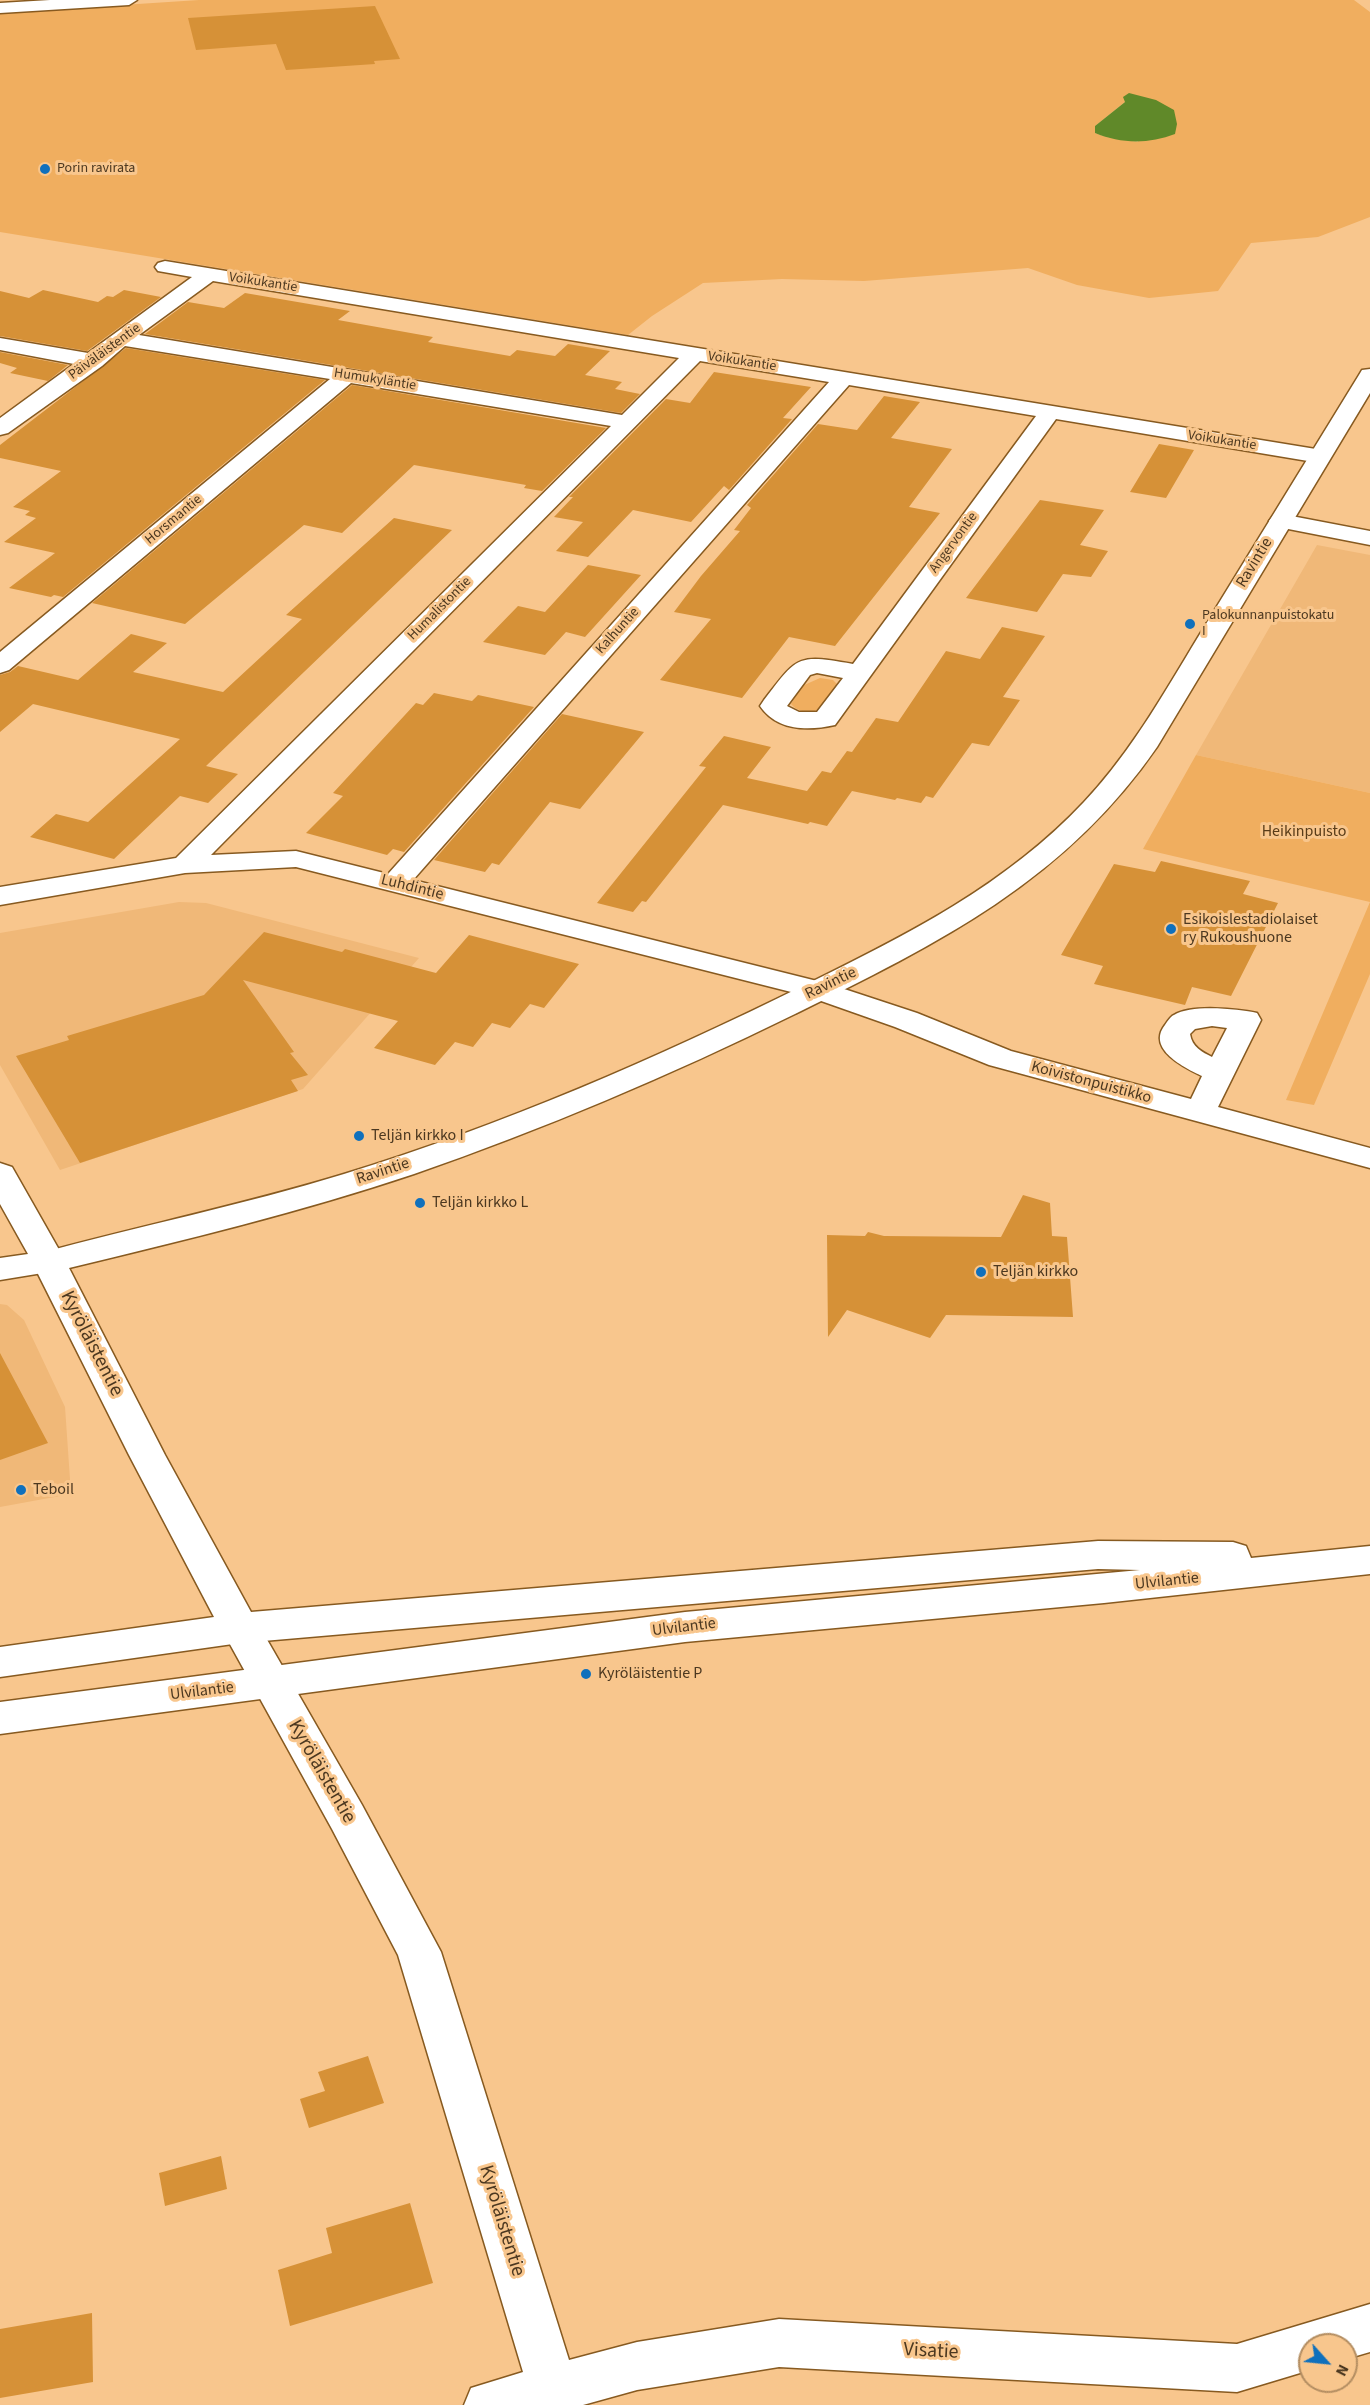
<!DOCTYPE html>
<meta charset="utf-8">
<style>
body{margin:0}
#map{position:relative;width:1370px;height:2405px;overflow:hidden;background:#f8c68d;font-family:"Source Sans 3",sans-serif}
canvas{display:block}
.north{position:absolute;left:1298px;top:2333px;width:60px;height:60px;box-sizing:border-box;background:#f8c68d;border:2px solid #b38d61;border-radius:50%;rotate:117deg;font-size:16px;font-weight:700;line-height:24px;text-align:center;color:#4c3820}
.north::after{content:'';display:block;margin:auto;width:21px;height:27px;background:#1070bc;clip-path:polygon(50% 0,100% 100%,50% 72%,0 100%)}
</style>
<div id="map">
<canvas width="1370" height="2405"></canvas>
<div class="north">N</div>
</div>
<script>
const ctx = document.querySelector('canvas').getContext('2d');
ctx.lineJoin = 'round';
function fill(path, color) { ctx.fillStyle = color; ctx.fill(path, 'evenodd'); }
function strokePath(path, color, width, dash) { ctx.strokeStyle = color; ctx.lineWidth = width; ctx.lineCap = dash ? 'butt' : 'round'; ctx.setLineDash(dash || []); ctx.stroke(path); }
function drawText(font, color, halo, rows, align = 'center') {
  ctx.font = font + ' "Source Sans 3",sans-serif'; ctx.lineWidth = 6; ctx.setLineDash([]); ctx.textBaseline = 'middle'; ctx.strokeStyle = halo; ctx.fillStyle = color; for (const [text, x, y, turn = 0] of rows) {
    ctx.save(); ctx.translate(x, y); ctx.rotate((+turn || 0) * Math.PI / 180); ctx.textAlign = isNaN(turn) ? turn : align; if (halo) ctx.strokeText(text, 0, 0); ctx.fillText(text, 0, 0); ctx.restore();
  }
}
fill(new Path2D(`
 M 1317,545 L 1370,555 L 1370,793 L 1196,755 Z
 M 179,902 L 206,903 L 419,958 L 303,1089 L 60,1170 L 0,1065 L 0,933 Z
 M 0,1304 L 7,1305 L 24,1320 L 65,1407 L 71,1494 L 0,1507 Z`), '#f0b878');
fill(new Path2D(`
 M 199,0 L 1354,0 L 1370,12 L 1370,217 L 1318,237 L 1251,243 L 1218,291 L 1149,298 L 1077,285 L 1028,268 L 864,281 L 782,279 L 703,283 L 652,316 L 628,335 L 0,232 L 0,13 ZM 1126,101 L 1138,142 L 1106,137 L 1095,133 L 1095,126 Z
 M 820,678 L 833,680 L 838,685 C 835,691 832,698 828,703 C 818,714 800,715 791,704 L 802,686 Z
 M 1196,755 L 1370,793 L 1370,902 L 1143,849 Z
 M 1370,902 L 1370,974 L 1314,1105 L 1286,1100 Z`), '#f0ae5f');
fill(new Path2D(`
 M 1129,93 L 1156,100 L 1174,110 L 1177,124 L 1175,134 C 1149,144 1121,144 1095,133 L 1095,126 L 1125,102 L 1123,97 Z`), '#608929');
fill(new Path2D(`
 M 375,6 L 400,59 L 374,61 L 375,64 L 286,70 L 276,44 L 196,50 L 188,18 Z
 M 43,290 L 98,302 L 107,296 L 113,297 L 124,290 L 161,297 L 87,351 L 0,336 L 0,291 L 29,298 Z
 M 245,293 L 350,311 L 338,320 L 433,337 L 428,342 L 510,356 L 517,350 L 555,356 L 568,344 L 610,351 L 585,375 L 622,382 L 615,389 L 640,394 L 621,413 L 145,334 L 188,302 L 224,308 Z
 M 126,348 L 325,380 L 63,597 L 54,595 L 51,597 L 9,588 L 55,553 L 4,542 L 36,518 L 25,515 L 30,511 L 13,507 L 61,471 L 0,458 L 0,445 Z
 M 0,352 L 68,365 L 48,381 L 10,373 L 17,368 L 0,363 Z
 M 714,372 L 811,387 L 783,418 L 792,419 L 729,490 L 724,486 L 691,522 L 633,510 L 588,557 L 556,551 L 583,522 L 554,517 L 573,497 L 569,497 L 666,399 L 690,403 Z
 M 352,385 L 606,428 L 542,491 L 524,488 L 526,485 L 414,465 L 342,533 L 304,525 L 185,624 L 92,603 Z
 M 884,396 L 920,402 L 891,438 L 952,449 L 909,507 L 940,513 L 835,646 L 789,637 L 742,698 L 660,680 L 711,619 L 674,612 L 701,576 L 740,531 L 734,530 L 751,508 L 747,505 L 818,424 L 857,430 Z
 M 1159,444 L 1194,450 L 1166,498 L 1130,492 Z
 M 1040,500 L 1104,510 L 1080,545 L 1108,551 L 1091,577 L 1063,574 L 1037,612 L 966,598 Z
 M 394,518 L 452,530 L 206,766 L 238,774 L 208,803 L 180,796 L 114,859 L 30,837 L 56,814 L 88,822 L 180,739 L 33,704 L 0,732 L 0,675 L 10,672 L 18,666 L 78,680 L 131,634 L 167,643 L 133,672 L 223,692 L 302,619 L 286,615 Z
 M 588,565 L 641,575 L 585,637 L 566,632 L 545,655 L 483,642 L 518,606 L 545,612 Z
 M 1002,627 L 1045,636 L 1003,697 L 1020,700 L 989,746 L 972,743 L 933,798 L 926,796 L 921,803 L 897,798 L 895,800 L 852,791 L 827,826 L 810,822 L 808,824 L 723,805 L 646,902 L 642,901 L 633,912 L 597,903 L 706,767 L 699,766 L 724,736 L 771,747 L 747,778 L 807,791 L 822,771 L 831,773 L 847,751 L 852,752 L 876,718 L 898,722 L 946,651 L 980,659 Z
 M 434,693 L 472,701 L 478,695 L 534,707 L 404,852 L 393,849 L 387,855 L 306,833 L 343,796 L 333,793 L 416,703 L 423,705 Z
 M 562,714 L 644,732 L 580,809 L 550,802 L 499,865 L 492,863 L 485,872 L 434,860 Z
 M 1161,861 L 1250,881 L 1243,894 L 1278,903 L 1231,996 L 1192,987 L 1185,1005 L 1094,984 L 1103,966 L 1061,955 L 1114,864 L 1155,872 Z
 M 264,932 L 342,952 L 345,949 L 436,973 L 469,935 L 579,964 L 544,1008 L 530,1004 L 510,1028 L 492,1023 L 473,1047 L 455,1042 L 435,1065 L 374,1048 L 398,1021 L 243,980 L 294,1052 L 290,1053 L 308,1075 L 291,1080 L 298,1091 L 80,1163 L 16,1056 L 69,1040 L 67,1036 L 204,995 Z
 M 1023,1195 L 1050,1203 L 1052,1236 L 1067,1237 L 1073,1317 L 946,1315 L 930,1338 L 847,1310 L 828,1337 L 827,1235 L 865,1236 L 868,1232 L 884,1236 L 1001,1237 Z
 M 0,1353 L 48,1443 L 0,1460 Z
 M 368,2056 L 384,2103 L 309,2128 L 300,2099 L 325,2091 L 318,2072 Z
 M 221,2156 L 227,2189 L 165,2206 L 159,2173 Z
 M 410,2203 L 433,2283 L 290,2326 L 278,2270 L 332,2253 L 326,2228 Z
 M 92,2313 L 93,2382 L 0,2398 L 0,2329 Z`), '#d69137');
const minor = new Path2D(`
 M 50,0 L 137,0 L 129,5 L 0,13 L 0,3 Z
 M 165,261 L 1328,451 L 1331,456 L 1328,461 L 1320,463 L 1056,419 L 835,725 C 808,731 777,731 760,706 L 764,700 C 798,656 796,654 853,664 L 1036,416 L 849,385 L 413,880 L 829,984 L 917,1013 L 1011,1051 L 1191,1099 L 1202,1076 C 1185,1068 1146,1049 1165,1025 C 1167,1022 1171,1016 1174,1015 C 1191,1004 1239,1009 1257,1013 L 1261,1020 L 1218,1107 L 1370,1148 L 1370,1168 L 989,1065 L 895,1027 L 807,996 L 296,867 L 185,873 L 0,905 L 0,887 L 176,858 L 611,426 L 351,383 L 9,670 L 0,673 L 0,652 L 330,379 L 125,346 L 102,366 L 8,433 L 0,435 L 0,418 L 74,364 L 0,350 L 0,338 L 88,353 L 192,277 L 158,271 L 155,267 L 158,263 ZM 213,281 L 679,358 L 622,415 L 139,335 ZM 700,361 L 829,382 L 388,874 L 296,851 L 211,855 ZM 817,673 L 843,678 L 817,712 L 799,712 L 787,706 L 810,675 ZM 1212,1026 L 1227,1028 L 1212,1057 C 1202,1052 1192,1047 1190,1034 L 1195,1029 Z
 M 1281,514 L 1370,531 L 1370,545 L 1273,526 L 1269,521 L 1273,516 Z
 M 0,1163 L 12,1167 L 16,1174 L 66,1262 L 61,1270 L 0,1280 L 0,1258 L 28,1254 L 0,1204 Z
 M 240,1613 L 254,1617 L 362,1805 L 441,1952 L 569,2360 L 637,2342 L 779,2319 L 1237,2344 L 1370,2304 L 1370,2352 L 1346,2359 L 1346,2345 L 1310,2345 L 1310,2370 L 1237,2392 L 779,2367 L 637,2390 L 583,2405 L 464,2405 L 471,2388 L 523,2372 L 398,1955 L 332,1829 L 221,1628 L 226,1617 Z`);
const major = new Path2D(`
 M 1370,369 L 1370,393 L 1157,747 C 1064,882 937,944 795,1014 C 671,1075 544,1129 414,1174 C 301,1212 185,1240 69,1268 L 165,1455 L 251,1612 L 1098,1541 L 1233,1542 L 1246,1546 L 1251,1558 L 1370,1546 L 1370,1574 L 1104,1603 L 685,1642 L 0,1734 L 0,1702 L 685,1612 L 1140,1570 L 1098,1569 L 240,1643 L 0,1677 L 0,1647 L 214,1617 L 129,1455 L 32,1262 L 37,1254 C 139,1226 243,1205 344,1174 C 504,1125 657,1058 807,984 C 907,935 1006,885 1084,802 C 1134,749 1168,686 1206,624 C 1257,541 1308,458 1359,375 L 1362,370 Z`);
strokePath(minor, '#875a20', 3);
strokePath(major, '#875a20', 3);
fill(minor, '#fff');
fill(major, '#fff');
for (const [x, y, r, color] of [
 [45,169,6,"#1070bc"],
 [1190,624,6,"#1070bc"],
 [1171,929,6,"#1070bc"],
 [359,1136,6,"#1070bc"],
 [420,1203,6,"#1070bc"],
 [981,1272,6,"#1070bc"],
 [21,1490,6,"#1070bc"],
 [586,1674,6,"#1070bc"]
]) { const dot = new Path2D(); dot.arc(x, y, r, 0, 2 * Math.PI); ctx.fillStyle = color; ctx.fill(dot); strokePath(dot, '#f8c68d', 2); }
drawText('14px', '#4c3820', '#f8c68d', [
 ["Porin ravirata",57,169],
 ["Palokunnanpuistokatu",1202,616],
 ["I",1202,632]
], 'left');
drawText('14px', '#4c3820', '#f8c68d', [
 ["Voikukantie",263,283,9],
 ["Päiväläistentie",105,352,-36],
 ["Voikukantie",742,362,9],
 ["Humukyläntie",375,380,9],
 ["Voikukantie",1222,441,9],
 ["Horsmantie",174,520,-40],
 ["Angervontie",954,543,-54],
 ["Humalistontie",440,609,-45],
 ["Kalhuntie",618,631,-48]
]);
drawText('16px', '#4c3820', '#f8c68d', [
 ["Ravintie",1255,563,-59],
 ["Luhdintie",412,888,14],
 ["Ravintie",831,984,-26],
 ["Koivistonpuistikko",1091,1083,15],
 ["Ravintie",383,1172,-18],
 ["Ulvilantie",1167,1582,-6],
 ["Ulvilantie",684,1628,-7],
 ["Ulvilantie",202,1692,-7]
]);
drawText('16px', '#593c18', '#f8c68d', [
 ["Heikinpuisto",1304,832]
]);
drawText('16px', '#4c3820', '#f8c68d', [
 ["Esikoislestadiolaiset",1183,920],
 ["ry Rukoushuone",1183,938],
 ["Teljän kirkko I",371,1136],
 ["Teljän kirkko L",432,1203],
 ["Teljän kirkko",993,1272],
 ["Teboil",33,1490],
 ["Kyröläistentie P",598,1674]
], 'left');
drawText('20px', '#4c3820', '#f8c68d', [
 ["Kyröläistentie",91,1344,63],
 ["Kyröläistentie",321,1772,60],
 ["Kyröläistentie",501,2221,73],
 ["Visatie",931,2352,3]
]);
</script>
